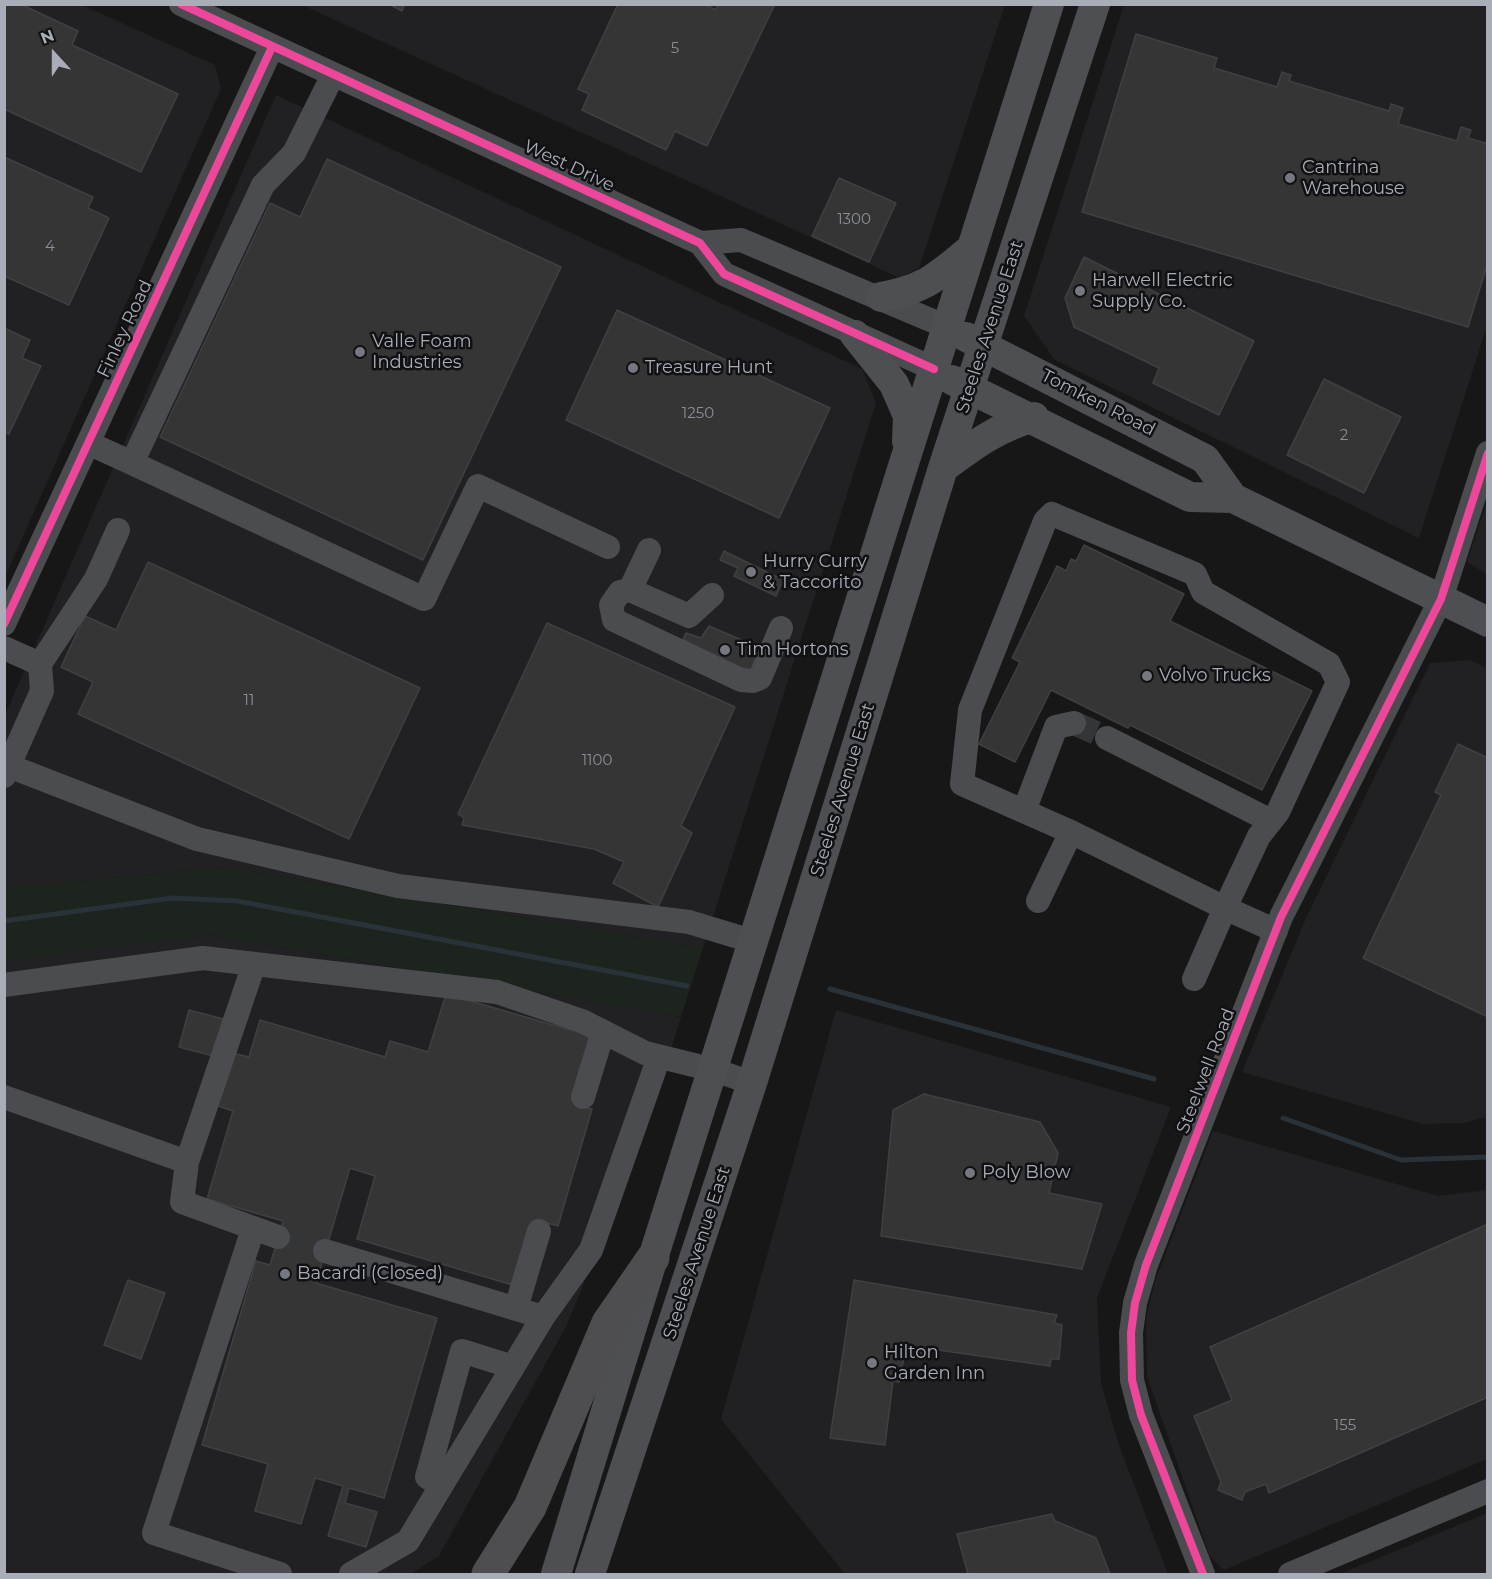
<!DOCTYPE html>
<style>
body{margin:0}
#map{position:relative;width:1492px;height:1579px;overflow:hidden;background:#171717;font-family:Montserrat,sans-serif}
canvas{display:block}
.frame{position:absolute;inset:0;border:6px solid #a8adb8;pointer-events:none}
.north{position:absolute;left:24px;top:24px;width:60px;height:60px;-webkit-text-stroke:4px #111113;paint-order:stroke;rotate:339deg;font-size:16px;font-weight:700;line-height:24px;text-align:center;color:#a8adb8}
.north::after{content:'';display:block;margin:auto;width:21px;height:27px;background:#a8adb8;clip-path:polygon(50% 0,100% 100%,50% 72%,0 100%)}
</style>
<div id="map">
<canvas width="1492" height="1579"></canvas>
<div class="frame"></div>
<div class="north">N</div>
</div>
<script>
const ctx = document.querySelector('canvas').getContext('2d');
ctx.lineJoin = 'round';
function fill(path, color) { ctx.fillStyle = color; ctx.fill(path, 'evenodd'); }
function strokePath(path, color, width, dash) { ctx.strokeStyle = color; ctx.lineWidth = width; ctx.lineCap = dash ? 'butt' : 'round'; ctx.setLineDash(dash || []); ctx.stroke(path); }
function drawText(font, color, halo, rows, align = 'center') {
  ctx.font = font + ' Montserrat,sans-serif'; ctx.lineWidth = 5; ctx.setLineDash([]); ctx.textBaseline = 'middle'; ctx.strokeStyle = halo; ctx.fillStyle = color; for (const [text, x, y, turn = 0] of rows) {
    ctx.save(); ctx.translate(x, y); ctx.rotate((+turn || 0) * Math.PI / 180); ctx.textAlign = isNaN(turn) ? turn : align; if (halo) ctx.strokeText(text, 0, 0); ctx.fillText(text, 0, 0); ctx.restore();
  }
}
fill(new Path2D(`
 M 5,5 L 82,5 L 215,65 L 221,89 L 5,577 Z
 M 302,5 L 1005,5 L 919,268 L 900,278 Z
 M 1124,5 L 1487,5 L 1487,326 L 1419,538 L 1055,360 L 1024,316 Z
 M 276,95 L 862,369 L 876,403 L 703,948 L 226,867 L 5,888 L 5,715 Z
 M 1487,501 L 1487,574 L 1467,562 Z
 M 1470,660 L 1487,668 L 1487,1117 L 1463,1123 L 1423,1124 L 1242,1072 L 1306,918 L 1430,663 Z
 M 210,935 L 681,1017 L 645,1133 L 567,1325 L 439,1556 L 411,1574 L 5,1574 L 4,961 Z
 M 836,1010 L 1171,1107 L 1097,1298 L 1101,1383 L 1119,1445 L 1168,1574 L 845,1574 L 721,1419 Z
 M 1213,1131 L 1438,1196 L 1487,1190 L 1487,1459 L 1224,1570 L 1210,1557 L 1147,1376 L 1146,1318 L 1155,1281 Z
 M 1487,1513 L 1487,1574 L 1340,1574 Z`), '#212123');
fill(new Path2D(`
 M 226,867 L 703,948 L 681,1017 L 210,935 L 5,961 L 4,888 Z`), '#1d241e');
strokePath(new Path2D(`
 M 4,921 L 173,898 L 237,901 L 687,986
 M 830,989 L 1154,1079
 M 1283,1118 L 1401,1160 L 1488,1157`), '#2a3239', 5);
const building = new Path2D(`
 M 4,4 L 20,4 L 78,31 L 72,45 L 178,94 L 141,172 L 4,109 Z
 M 389,4 L 405,4 L 402,11 Z
 M 618,4 L 704,4 L 716,10 L 718,4 L 775,4 L 707,146 L 675,131 L 666,150 L 582,110 L 589,94 L 578,89 Z
 M 1136,34 L 1217,58 L 1214,68 L 1277,87 L 1282,72 L 1291,75 L 1289,81 L 1389,111 L 1391,104 L 1403,108 L 1398,124 L 1457,141 L 1461,127 L 1471,130 L 1468,138 L 1488,144 L 1488,262 L 1468,327 L 1082,212 Z
 M 4,157 L 93,197 L 88,208 L 109,218 L 69,305 L 4,276 Z
 M 327,159 L 561,267 L 423,560 L 160,437 L 270,203 L 300,217 Z
 M 839,178 L 896,203 L 869,262 L 812,236 Z
 M 1084,257 L 1254,341 L 1219,415 L 1153,383 L 1159,368 L 1074,327 L 1065,298 Z
 M 617,310 L 830,408 L 779,518 L 566,420 Z
 M 4,328 L 30,340 L 22,358 L 41,366 L 9,434 L 4,432 Z
 M 1324,379 L 1401,417 L 1364,493 L 1287,455 Z
 M 1084,545 L 1184,594 L 1170,621 L 1312,691 L 1262,790 L 1130,725 L 1128,728 L 1051,690 L 1015,762 L 979,744 L 1020,662 L 1012,658 L 1057,566 L 1066,571 L 1071,559 L 1076,561 Z
 M 724,551 L 783,580 L 776,596 L 734,576 L 738,568 L 720,560 Z
 M 148,562 L 420,688 L 349,839 L 78,714 L 93,682 L 61,667 L 85,616 L 116,630 Z
 M 547,623 L 735,707 L 681,826 L 692,833 L 658,907 L 613,883 L 624,862 L 594,849 L 462,825 L 464,818 L 458,814 Z
 M 709,626 L 744,641 L 745,646 L 762,655 L 746,676 L 683,639 L 686,633 L 701,638 Z
 M 1458,744 L 1488,758 L 1488,1017 L 1363,958 L 1441,795 L 1435,792 Z
 M 446,994 L 595,1037 L 575,1104 L 592,1109 L 558,1226 L 536,1220 L 516,1286 L 357,1239 L 375,1176 L 350,1168 L 316,1283 L 437,1318 L 384,1498 L 349,1488 L 345,1503 L 377,1512 L 366,1547 L 328,1536 L 343,1486 L 315,1478 L 301,1524 L 255,1511 L 268,1464 L 202,1445 L 256,1261 L 270,1265 L 283,1221 L 207,1199 L 233,1111 L 213,1104 L 228,1052 L 249,1057 L 260,1020 L 385,1057 L 390,1041 L 428,1052 Z
 M 189,1010 L 227,1020 L 217,1057 L 179,1047 Z
 M 924,1094 L 1040,1122 L 1058,1153 L 1049,1193 L 1102,1204 L 1082,1269 L 881,1236 L 893,1110 Z
 M 1488,1224 L 1488,1397 L 1269,1493 L 1266,1484 L 1245,1492 L 1242,1500 L 1218,1490 L 1221,1482 L 1194,1416 L 1232,1400 L 1210,1347 Z
 M 128,1280 L 165,1293 L 141,1359 L 104,1345 Z
 M 854,1280 L 1057,1315 L 1054,1323 L 1062,1325 L 1059,1359 L 1051,1359 L 1050,1366 L 931,1349 L 930,1356 L 905,1353 L 899,1382 L 893,1381 L 885,1445 L 830,1438 Z
 M 1052,1514 L 1055,1521 L 1096,1538 L 1110,1574 L 968,1574 L 957,1534 Z`);
fill(building, '#353536');
strokePath(building, '#3f4043', 1.5);
strokePath(new Path2D(`
 M 1074,723 L 1107,738
 M 278,1237 L 325,1251`), '#343537', 24, [24, 12]);
strokePath(new Path2D(`
 M 181,4 L 700,243 L 724,274 L 934,369
 M 700,243 L 741,240 L 947,327
 M 88,443 L 132,463 L 263,185 L 294,153 L 333,75
 M 132,463 L 424,599 L 478,486 L 608,547
 M 630,590 L 649,550
 M 712,595 L 689,616 L 630,590 L 620,592 L 611,605 L 614,620 L 741,680 L 753,681 L 760,678 L 781,628
 M 4,624 L 272,47
 M 4,648 L 40,664 L 42,691 L 4,776
 M 40,664 L 96,579 L 118,530
 M 1107,738 L 1271,821
 M 9,766 L 197,839 L 398,886 L 689,922 L 755,942
 M 1024,811 L 1056,727 L 1074,723
 M 1038,901 L 1071,832
 M 254,964 L 187,1162 L 182,1202 L 278,1237
 M 1194,979 L 1225,908 L 1071,832 L 962,784 L 970,710 L 1045,521 L 1052,514 L 1195,574 L 1203,592 L 1329,664 L 1338,682 L 1278,812 L 1259,836 L 1225,908 L 1276,931
 M 4,985 L 203,958 L 497,992 L 582,1021 L 645,1053 L 714,1070 L 752,1083
 M 4,1097 L 187,1162
 M 583,1097 L 603,1032
 M 253,1229 L 154,1533 L 280,1574
 M 325,1251 L 543,1317
 M 516,1308 L 539,1231
 M 441,1486 L 427,1477 L 462,1351 L 513,1367
 M 351,1574 L 408,1541 L 543,1317 L 591,1250 L 659,1057
 M 1203,1574 L 1141,1415 L 1132,1380 L 1131,1333 L 1135,1303 L 1146,1265 L 1281,917 L 1441,599 L 1488,453
 M 1290,1574 L 1488,1491`), '#4b4c50', 24);
strokePath(new Path2D(`
 M 881,297 C 926,289 936,277 971,249
 M 855,335 L 894,384 L 908,416 L 907,441
 M 966,337 L 1205,459 L 1233,498
 M 952,380 L 1190,497 L 1233,498 L 1488,622
 M 943,468 C 974,445 996,428 1034,417
 M 556,1574 L 653,1258 L 1049,4
 M 590,1574 L 752,1083 L 943,468 L 1095,4`), '#4d4f52', 30);
strokePath(new Path2D(`
 M 488,1574 L 530,1507 L 608,1323 L 653,1258`), '#4e4e51', 33);
strokePath(new Path2D(`
 M 181,4 L 700,243 L 724,274 L 934,369
 M 4,624 L 272,47
 M 1203,1574 L 1141,1415 L 1132,1380 L 1131,1333 L 1135,1303 L 1146,1265 L 1281,917 L 1441,599 L 1488,453`), '#ed469a', 8);
for (const [x, y, r, color] of [
 [1290,178,6,"#757880"],
 [1080,291,6,"#757880"],
 [360,352,6,"#757880"],
 [633,368,6,"#757880"],
 [751,572,6,"#757880"],
 [725,650,6,"#757880"],
 [1147,676,6,"#757880"],
 [970,1173,6,"#757880"],
 [285,1274,6,"#757880"],
 [872,1363,6,"#757880"]
]) { const dot = new Path2D(); dot.arc(x, y, r, 0, 2 * Math.PI); ctx.fillStyle = color; ctx.fill(dot); strokePath(dot, '#111113', 2); }
drawText('15px', '#8b8f98', null, [
 ["5",675,49],
 ["1300",854,220],
 ["4",50,247],
 ["1250",698,414],
 ["2",1344,436],
 ["11",249,701],
 ["1100",597,761],
 ["155",1345,1426]
]);
drawText('18px', '#a8adb8', '#111113', [
 ["West Drive",569,166,25],
 ["Steeles Avenue East",990,327,-72],
 ["Finley Road",125,329,-65],
 ["Tomken Road",1098,403,27],
 ["Steeles Avenue East",843,790,-73],
 ["Steelwell Road",1206,1071,-69],
 ["Steeles Avenue East",697,1253,-72]
]);
drawText('18px', '#a8adb8', '#111113', [
 ["Cantrina",1302,168],
 ["Warehouse",1302,189],
 ["Harwell Electric",1092,281],
 ["Supply Co.",1092,302],
 ["Valle Foam",372,342],
 ["Industries",372,363],
 ["Treasure Hunt",645,368],
 ["Hurry Curry",763,562],
 ["& Taccorito",763,583],
 ["Tim Hortons",737,650],
 ["Volvo Trucks",1159,676],
 ["Poly Blow",982,1173],
 ["Bacardi (Closed)",297,1274],
 ["Hilton",884,1353],
 ["Garden Inn",884,1374]
], 'left');
</script>
